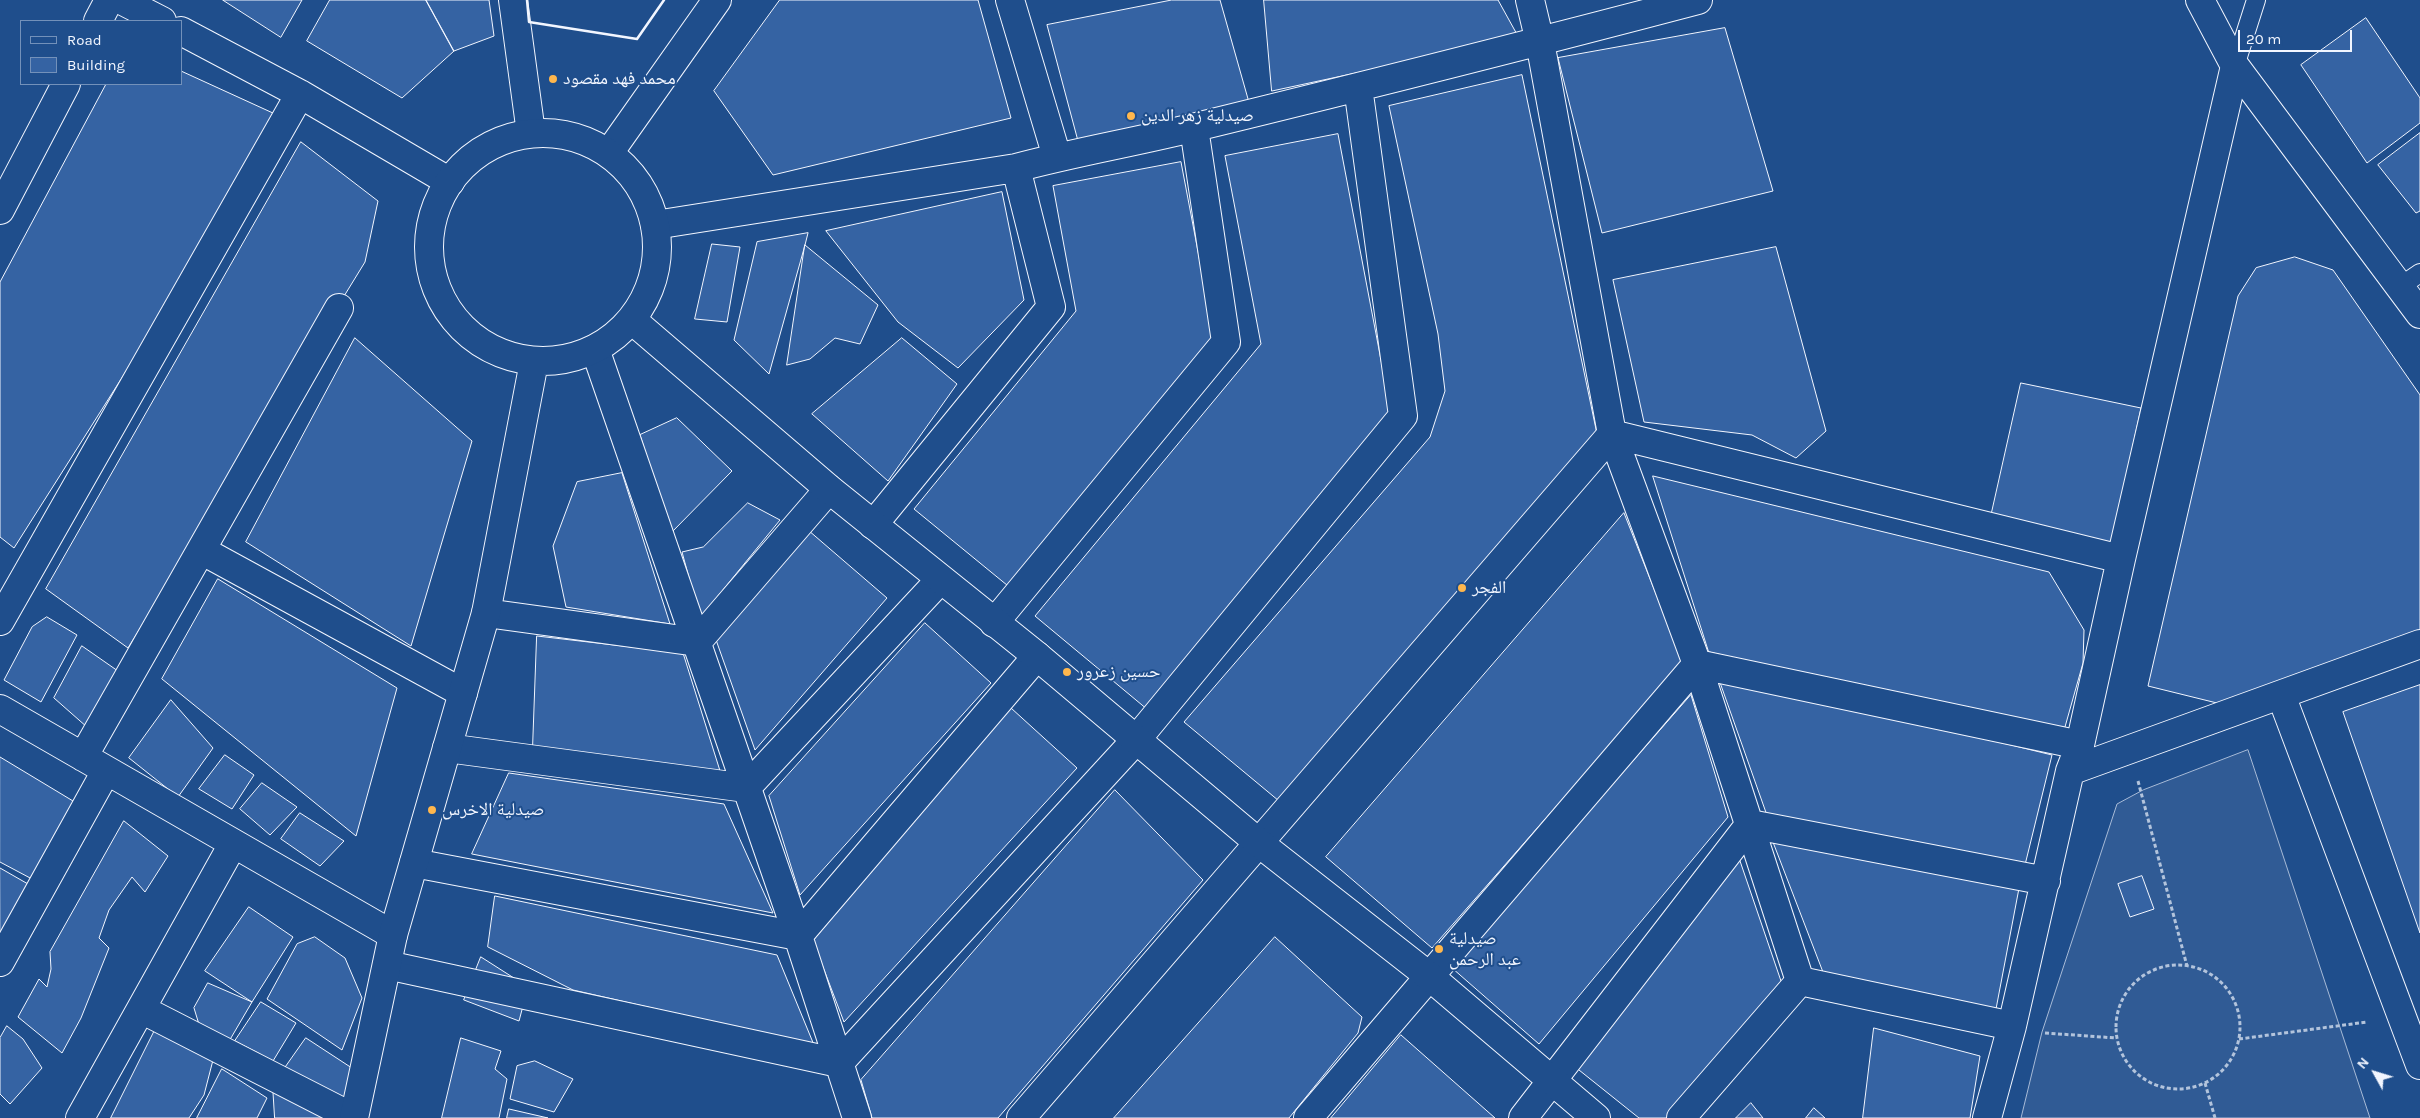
<!DOCTYPE html>
<meta charset="utf-8">
<style>
body{margin:0}
#map{position:relative;width:2420px;height:1118px;overflow:hidden;background:#1f4e8c;font-family:Karla,sans-serif}
canvas{display:block}
.legend{position:absolute;left:20px;top:20px;width:162px;height:65px;box-sizing:border-box;background:#1f4e8c;border:1px solid #7391ba;margin:0;padding:6px 9px;list-style:none;font-size:15px;color:#f2f6ff}
.legend li{display:flex;align-items:center;gap:10px;height:25px}
.legend b{width:25px;border:1px solid #7391ba}
.north{position:absolute;left:2350px;top:1048px;width:50px;height:50px;-webkit-text-stroke:4px #1f4e8c;paint-order:stroke;rotate:309deg;font-size:14px;font-weight:700;line-height:20px;text-align:center;color:#f2f6ff}
.north::after{content:'';display:block;margin:auto;width:18px;height:22px;background:#f2f6ff;clip-path:polygon(50% 0,100% 100%,50% 72%,0 100%)}
.scale{position:absolute;left:2238px;top:30px;width:114px;height:22px;box-sizing:border-box;border:2px solid #f2f6ff;border-top:0;padding-left:6px;font-size:15px;line-height:18px;white-space:nowrap;color:#f2f6ff;-webkit-text-stroke:4px #1f4e8c;paint-order:stroke}
</style>
<div id="map">
<canvas width="2420" height="1118"></canvas>
<ul class="legend">
<li><b style="height:6px;background:#1f4e8c"></b>Road</li>
<li><b style="height:14px;background:#3563a3"></b>Building</li>
</ul>
<div class="north">N</div>
<div class="scale">20 m</div>
</div>
<script>
const ctx = document.querySelector('canvas').getContext('2d');
ctx.lineJoin = 'round';
function fill(path, color) { ctx.fillStyle = color; ctx.fill(path, 'evenodd'); }
function strokePath(path, color, width, dash) { ctx.strokeStyle = color; ctx.lineWidth = width; ctx.lineCap = dash ? 'butt' : 'round'; ctx.setLineDash(dash || []); ctx.stroke(path); }
function drawText(font, color, halo, rows, align = 'center') {
  ctx.font = font + ' Karla,"Noto Naskh Arabic",sans-serif'; ctx.lineWidth = 4; ctx.setLineDash([]); ctx.textBaseline = 'middle'; ctx.strokeStyle = halo; ctx.fillStyle = color; for (const [text, x, y, turn = 0] of rows) {
    ctx.save(); ctx.translate(x, y); ctx.rotate((+turn || 0) * Math.PI / 180); ctx.textAlign = isNaN(turn) ? turn : align; if (halo) ctx.strokeText(text, 0, 0); ctx.fillText(text, 0, 0); ctx.restore();
  }
}
const built = new Path2D(`
 M 2248,750 L 2370,1118 L 2021,1118 L 2042,1032 L 2117,804 L 2143,790 Z`);
fill(built, '#305b95');
strokePath(built, '#a8bbd7', 1);
const building = new Path2D(`
 M 223,0 L 302,0 L 281,37 Z
 M 330,0 L 426,0 L 454,51 L 402,98 L 307,41 Z
 M 426,0 L 489,0 L 494,36 L 454,51 Z
 M 780,0 L 978,0 L 1011,118 L 773,175 L 714,91 Z
 M 1172,0 L 1220,0 L 1252,113 L 1078,141 L 1047,25 Z
 M 1264,0 L 1498,0 L 1519,38 L 1272,91 Z
 M 2366,18 L 2420,98 L 2420,123 L 2367,163 L 2301,65 Z
 M 1725,28 L 1773,191 L 1602,233 L 1558,58 Z
 M 181,71 L 286,119 L 14,548 L 0,537 L 0,282 L 106,84 L 181,84 Z
 M 1522,75 L 1597,434 L 1279,801 L 1184,722 L 1430,437 L 1445,391 L 1438,334 L 1389,106 Z
 M 2420,133 L 2420,211 L 2416,213 L 2378,165 Z
 M 1338,134 L 1392,418 L 1148,710 L 1035,616 L 1261,344 L 1225,156 Z
 M 301,142 L 378,201 L 365,262 L 128,648 L 46,589 Z
 M 1181,162 L 1215,341 L 1013,590 L 914,509 L 1076,311 L 1053,186 Z
 M 1002,192 L 1024,300 L 958,368 L 898,322 L 826,231 Z
 M 808,233 L 805,245 L 769,374 L 734,340 L 757,242 Z
 M 712,244 L 740,247 L 727,322 L 695,319 Z
 M 805,245 L 878,305 L 860,344 L 835,338 L 810,359 L 787,365 Z
 M 1776,247 L 1826,431 L 1796,458 L 1752,435 L 1644,422 L 1613,280 Z
 M 2295,257 L 2333,270 L 2420,395 L 2420,637 L 2225,705 L 2148,686 L 2238,296 L 2256,268 Z
 M 355,338 L 472,441 L 411,646 L 246,542 Z
 M 902,338 L 957,384 L 888,481 L 812,414 Z
 M 2021,383 L 2141,408 L 2111,547 L 1990,521 Z
 M 677,418 L 732,471 L 671,533 L 640,435 Z
 M 622,473 L 670,624 L 566,607 L 553,546 L 577,482 Z
 M 1653,476 L 2049,572 L 2084,630 L 2083,663 L 2063,734 L 1709,652 Z
 M 748,503 L 780,520 L 700,618 L 682,552 L 703,547 Z
 M 1624,513 L 1683,662 L 1432,948 L 1326,857 Z
 M 808,530 L 887,598 L 755,750 L 715,637 Z
 M 218,579 L 397,688 L 356,836 L 162,679 Z
 M 47,617 L 77,635 L 41,702 L 4,680 L 32,627 Z
 M 925,623 L 991,683 L 800,895 L 769,796 Z
 M 537,636 L 683,653 L 721,774 L 533,746 Z
 M 82,646 L 128,678 L 96,735 L 54,698 Z
 M 1717,673 L 2052,755 L 2024,869 L 1769,820 Z
 M 2420,685 L 2420,933 L 2343,712 Z
 M 1691,695 L 1728,817 L 1539,1044 L 1452,968 Z
 M 171,700 L 213,748 L 178,797 L 129,758 Z
 M 1011,708 L 1077,768 L 844,1022 L 813,941 Z
 M 225,755 L 254,775 L 232,809 L 199,789 Z
 M 0,757 L 78,804 L 32,879 L 0,862 Z
 M 509,773 L 724,804 L 773,913 L 472,854 Z
 M 262,783 L 297,807 L 270,835 L 240,809 Z
 M 1115,790 L 1203,880 L 998,1118 L 872,1118 L 861,1080 Z
 M 300,813 L 344,841 L 320,866 L 281,839 Z
 M 124,821 L 168,856 L 145,892 L 132,877 L 109,910 L 99,938 L 109,948 L 81,1018 L 62,1053 L 18,1017 L 39,979 L 47,987 L 51,969 L 50,952 Z
 M 1771,836 L 2020,883 L 1996,1009 L 1826,979 Z
 M 1739,858 L 1781,981 L 1672,1118 L 1639,1118 L 1574,1066 Z
 M 0,868 L 28,884 L 0,937 Z
 M 2142,876 L 2154,909 L 2130,917 L 2118,884 Z
 M 495,896 L 777,955 L 814,1045 L 573,990 L 488,947 Z
 M 249,907 L 293,937 L 252,1002 L 205,971 Z
 M 315,937 L 345,958 L 362,998 L 342,1050 L 267,999 L 297,944 Z
 M 1275,937 L 1362,1017 L 1358,1033 L 1289,1118 L 1114,1118 Z
 M 481,957 L 528,987 L 519,1021 L 464,1000 Z
 M 208,983 L 252,1002 L 228,1043 L 201,1031 L 194,1008 Z
 M 261,1002 L 296,1023 L 273,1061 L 235,1041 Z
 M 7,1026 L 23,1039 L 42,1068 L 10,1104 L 0,1094 L 0,1038 Z
 M 156,1028 L 213,1060 L 204,1095 L 189,1118 L 111,1118 Z
 M 1874,1028 L 1980,1056 L 1970,1118 L 1863,1118 Z
 M 1401,1035 L 1495,1118 L 1331,1118 Z
 M 306,1038 L 358,1072 L 351,1108 L 280,1075 Z
 M 461,1038 L 501,1051 L 495,1069 L 507,1079 L 499,1118 L 442,1118 Z
 M 535,1061 L 573,1079 L 554,1112 L 510,1099 L 517,1066 Z
 M 222,1069 L 267,1098 L 257,1118 L 197,1118 Z
 M 273,1087 L 342,1118 L 275,1118 Z
 M 1751,1103 L 1763,1118 L 1736,1118 Z
 M 1814,1108 L 1825,1118 L 1806,1118 Z
 M 509,1109 L 548,1118 L 507,1118 Z`);
fill(building, '#3563a3');
strokePath(building, '#f2f6ff', 1);
const service = new Path2D(`
 M 2235,66 L 2256,0
 M 2401,286 L 2420,273`);
const minor = new Path2D(`
 M 121,0 L 162,21
 M 513,0 L 531,133
 M 1010,0 L 1057,157
 M 1530,0 L 1540,42 L 1612,434 L 1697,664 L 1800,981
 M 2200,0 L 2235,66 L 2420,314
 M 98,21 L 109,0
 M 181,31 L 300,94 L 450,182
 M 609,153 L 717,0
 M 0,210 L 66,84
 M 655,225 L 1016,168 C 1075,152 1136,142 1196,127 C 1364,86 1531,44 1698,0
 M 595,349 L 798,936 L 857,1118
 M 873,525 L 1051,307 L 1016,168
 M 201,550 L 463,693
 M 486,613 L 697,642 L 829,489
 M 0,621 L 300,94
 M 994,623 L 1226,342 L 1194,128
 M 2281,695 L 2420,1065
 M 0,709 L 393,935
 M 447,748 L 746,788 L 940,580
 M 83,757 L 339,308
 M 2070,771 L 2420,644
 M 414,863 L 798,936 L 1037,656
 M 0,962 L 106,771
 M 387,965 L 839,1063 L 1136,740 L 1403,416 L 1358,87
 M 141,1009 L 354,1118
 M 80,1118 L 233,844
 M 1021,1118 L 1612,434 L 2121,559
 M 1308,1118 L 1697,664 L 2080,745
 M 1523,1118 L 1750,824 L 2046,881
 M 1681,1118 L 1800,981 L 2012,1026
 M 1987,1118 L 2012,1026 L 2070,771 L 2080,745 L 2121,559 L 2235,66`);
const tertiary = new Path2D(`
 M429 247a114 114 0 1 1 228 0a114 114 0 1 1-228 0Z
 M 632,320 L 829,489 L 1037,656 L 1259,843 L 1429,976 L 1596,1118
 M 354,1118 L 393,935 L 486,613 L 534,362`);
strokePath(service, '#f2f6ff', 20);
strokePath(minor, '#f2f6ff', 30);
strokePath(tertiary, '#f2f6ff', 30);
strokePath(new Path2D(`
 M 2138,781 L 2187,966
 M2116 1027a62 62 0 1 1 124 0a62 62 0 1 1-124 0Z
 M 2045,1033 L 2116,1038
 M 2239,1039 L 2367,1022
 M 2205,1083 L 2215,1118`), '#b3c4dc', 3, [4, 2.5]);
strokePath(service, '#1f4e8c', 18);
strokePath(minor, '#1f4e8c', 28);
strokePath(tertiary, '#1f4e8c', 28);
strokePath(new Path2D(`
 M 527,0 L 529,22 L 637,39 L 664,0`), '#f2f6ff', 2.5);
for (const [x, y, r, color] of [
 [553,79,5,"#ffb74d"],
 [1131,116,5,"#ffb74d"],
 [1462,588,5,"#ffb74d"],
 [1067,672,5,"#ffb74d"],
 [432,810,5,"#ffb74d"],
 [1439,949,5,"#ffb74d"]
]) { const dot = new Path2D(); dot.arc(x, y, r, 0, 2 * Math.PI); ctx.fillStyle = color; ctx.fill(dot); strokePath(dot, '#1f4e8c', 2); }
drawText('18px', '#f2f6ff', '#1f4e8c', [
 ["محمد فهد مقصود",563,79],
 ["صيدلية زهر الدين",1141,116],
 ["الفجر",1472,588],
 ["حسين زعرور",1077,672],
 ["صيدلية الاخرس",442,810],
 ["صيدلية",1449,939],
 ["عبد الرحمن",1449,960]
], 'left');
</script>
